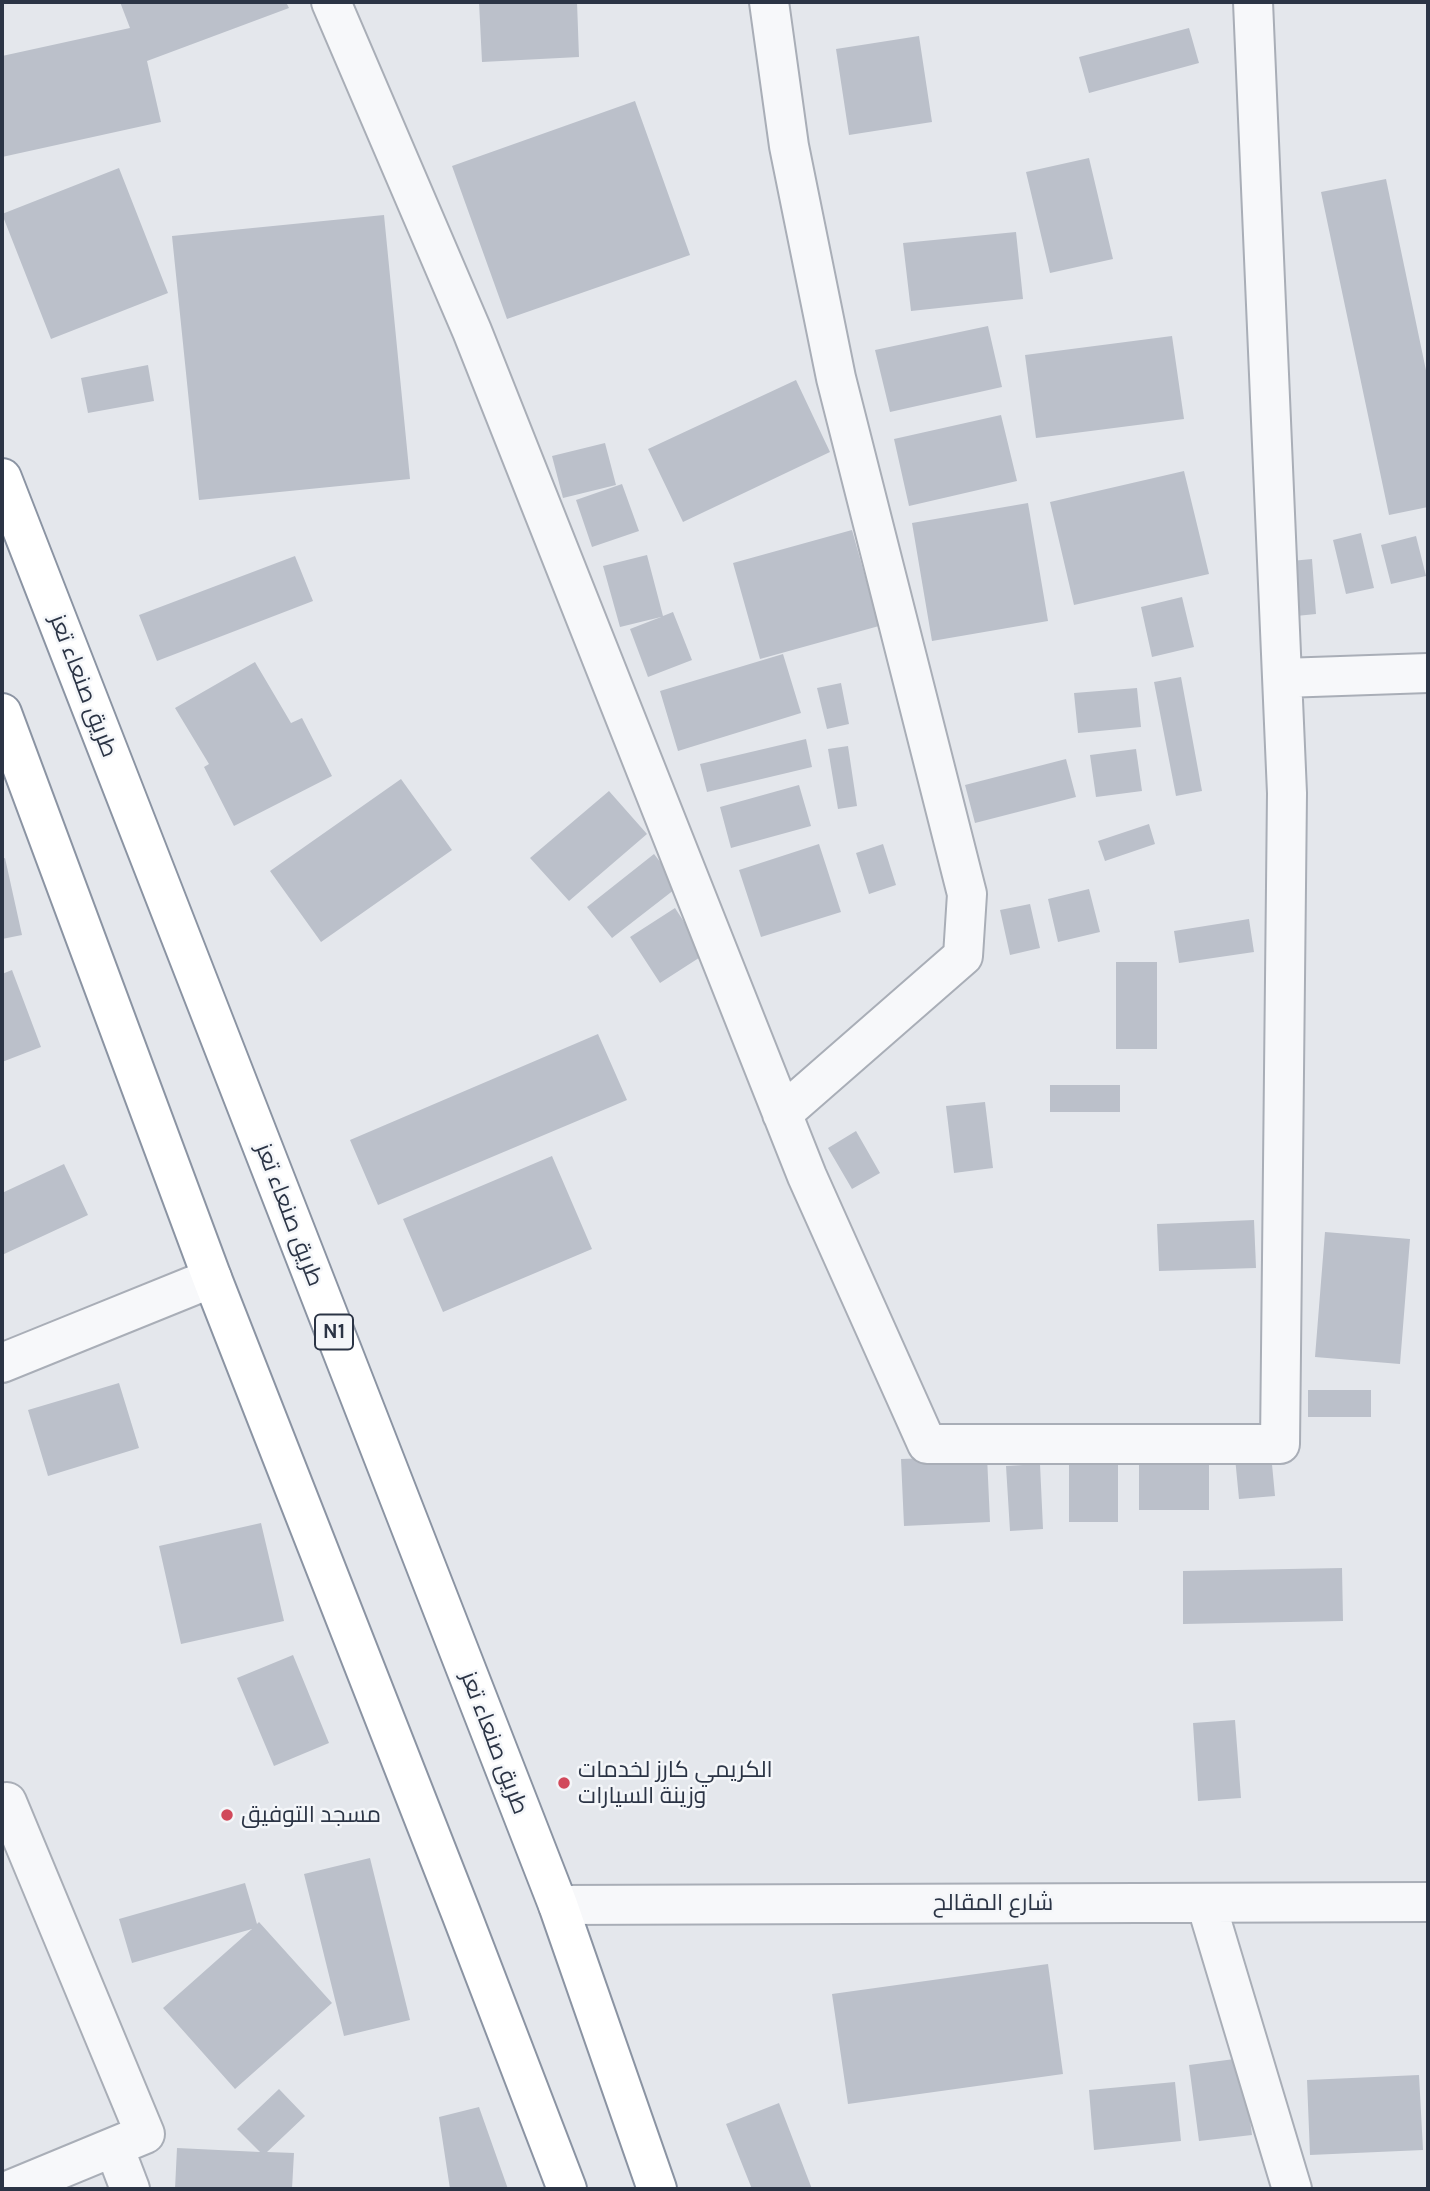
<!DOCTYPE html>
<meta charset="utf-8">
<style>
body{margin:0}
#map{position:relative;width:1430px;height:2191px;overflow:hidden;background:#e4e7ec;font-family:Karla,sans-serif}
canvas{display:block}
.frame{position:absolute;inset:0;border:4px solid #2b3445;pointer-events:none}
</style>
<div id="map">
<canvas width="1430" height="2191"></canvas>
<div class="frame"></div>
</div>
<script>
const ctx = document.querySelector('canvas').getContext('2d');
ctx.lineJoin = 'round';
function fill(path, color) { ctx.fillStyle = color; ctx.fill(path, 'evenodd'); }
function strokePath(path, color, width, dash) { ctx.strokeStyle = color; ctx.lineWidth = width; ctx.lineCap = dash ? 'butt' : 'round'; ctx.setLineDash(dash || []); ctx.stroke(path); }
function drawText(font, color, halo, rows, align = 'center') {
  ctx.font = font + ' Karla,Cairo,sans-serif'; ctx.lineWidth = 5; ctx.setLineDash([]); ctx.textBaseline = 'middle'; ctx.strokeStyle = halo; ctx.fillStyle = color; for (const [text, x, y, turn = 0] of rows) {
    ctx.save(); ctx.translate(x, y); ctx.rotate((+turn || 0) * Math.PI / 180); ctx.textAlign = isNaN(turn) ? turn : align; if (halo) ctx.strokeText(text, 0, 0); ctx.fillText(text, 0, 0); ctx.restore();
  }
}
fill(new Path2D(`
 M 120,2 L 286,2 L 289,8 L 147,61 L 161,122 L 2,157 L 2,56 L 130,28 Z
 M 479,2 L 577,2 L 579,57 L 482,62 Z
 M 1189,28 L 1199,63 L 1089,93 L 1079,57 Z
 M 919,36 L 932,122 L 849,135 L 836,49 Z
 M 635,101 L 690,255 L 507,319 L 452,166 Z
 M 1089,158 L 1113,259 L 1050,273 L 1026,172 Z
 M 119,168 L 168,293 L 51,339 L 2,214 Z
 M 1386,179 L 1428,380 L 1428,507 L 1389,515 L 1321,192 Z
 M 384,215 L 410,479 L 199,500 L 172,236 Z
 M 1016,232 L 1023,299 L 911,311 L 903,243 Z
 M 988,326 L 1002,387 L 890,412 L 875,350 Z
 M 1172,336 L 1184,419 L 1036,438 L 1025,355 Z
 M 148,365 L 154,401 L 88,413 L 81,378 Z
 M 796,380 L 830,452 L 683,522 L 648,449 Z
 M 1001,415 L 1017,481 L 909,506 L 894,439 Z
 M 605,443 L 616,485 L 563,498 L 552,456 Z
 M 1184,471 L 1209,574 L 1074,605 L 1050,502 Z
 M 622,484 L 639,531 L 592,547 L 576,500 Z
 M 1028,503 L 1048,621 L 932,641 L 912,523 Z
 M 852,530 L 879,626 L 760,659 L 733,563 Z
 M 1361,533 L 1374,588 L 1346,594 L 1333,540 Z
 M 1416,536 L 1426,576 L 1391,584 L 1381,545 Z
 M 647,555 L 663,616 L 673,612 L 692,660 L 648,677 L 630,629 L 661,617 L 620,627 L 603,566 Z
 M 295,556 L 313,601 L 157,661 L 139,615 Z
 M 1312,559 L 1316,614 L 1296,616 L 1291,561 Z
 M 1182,597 L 1194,647 L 1152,657 L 1141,607 Z
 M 783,654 L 801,713 L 678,751 L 660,691 Z
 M 255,662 L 291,723 L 302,718 L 332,776 L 234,826 L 204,767 L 209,764 L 175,708 Z
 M 1181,677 L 1202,791 L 1176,796 L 1154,682 Z
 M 841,683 L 849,724 L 827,729 L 817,688 Z
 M 1137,688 L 1141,727 L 1078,733 L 1074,693 Z
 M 806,739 L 812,767 L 707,792 L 700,764 Z
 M 848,746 L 857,806 L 838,809 L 828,749 Z
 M 1136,749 L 1142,791 L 1096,797 L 1090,755 Z
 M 1066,759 L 1076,797 L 975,823 L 965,785 Z
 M 401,779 L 452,850 L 321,942 L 270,871 Z
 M 799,785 L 811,826 L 731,848 L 720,807 Z
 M 609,791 L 647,834 L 569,901 L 530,858 Z
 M 1149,824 L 1155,844 L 1105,861 L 1098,841 Z
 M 819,844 L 841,912 L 761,937 L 739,870 Z
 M 883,844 L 896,885 L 869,894 L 856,853 Z
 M 654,854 L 679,886 L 612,938 L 587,907 Z
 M 5,858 L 22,935 L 2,939 L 2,859 Z
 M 1089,889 L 1100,932 L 1058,942 L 1048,899 Z
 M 1030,904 L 1040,948 L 1010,955 L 1000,910 Z
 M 675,908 L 705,954 L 660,983 L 630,937 Z
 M 1249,919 L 1254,952 L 1179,963 L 1174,931 Z
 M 1116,962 L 1157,962 L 1157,1049 L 1116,1049 Z
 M 12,970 L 41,1047 L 2,1062 L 2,974 Z
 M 598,1034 L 627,1100 L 378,1205 L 350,1140 Z
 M 1050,1085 L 1120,1085 L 1120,1112 L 1050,1112 Z
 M 985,1102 L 993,1168 L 954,1173 L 946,1106 Z
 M 856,1131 L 880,1173 L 852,1189 L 828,1148 Z
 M 552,1156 L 592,1249 L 443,1312 L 403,1219 Z
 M 64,1164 L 88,1215 L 2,1255 L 2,1193 Z
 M 1254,1220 L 1256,1268 L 1159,1271 L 1157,1224 Z
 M 1325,1232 L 1410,1239 L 1400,1364 L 1315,1357 Z
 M 119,1383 L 139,1448 L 48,1476 L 28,1410 Z
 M 1308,1390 L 1371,1390 L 1371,1417 L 1308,1417 Z
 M 1270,1443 L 1275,1496 L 1239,1499 L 1234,1447 Z
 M 987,1456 L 990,1522 L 904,1526 L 901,1459 Z
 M 1139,1459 L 1209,1459 L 1209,1510 L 1139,1510 Z
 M 1069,1462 L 1118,1462 L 1118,1522 L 1069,1522 Z
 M 1040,1464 L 1043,1529 L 1010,1531 L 1006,1466 Z
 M 261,1523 L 284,1621 L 181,1644 L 159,1546 Z
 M 1342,1568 L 1343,1621 L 1183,1624 L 1183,1571 Z
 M 293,1655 L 329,1743 L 274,1766 L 237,1678 Z
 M 1235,1720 L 1241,1798 L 1198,1801 L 1193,1723 Z
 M 370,1858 L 410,2020 L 344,2036 L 304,1874 Z
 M 245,1883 L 257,1924 L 259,1922 L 332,2003 L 235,2089 L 163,2008 L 252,1929 L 132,1963 L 119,1919 Z
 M 1048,1964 L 1063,2074 L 848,2104 L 832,1994 Z
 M 1242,2058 L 1252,2135 L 1199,2141 L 1189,2065 Z
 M 1419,2075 L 1423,2150 L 1310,2155 L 1307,2080 Z
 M 1175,2082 L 1181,2141 L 1094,2150 L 1089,2090 Z
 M 279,2089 L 305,2116 L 267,2152 L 294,2153 L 292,2189 L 175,2189 L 177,2148 L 260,2152 L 237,2129 Z
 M 779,2103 L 812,2189 L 752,2189 L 726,2124 Z
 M 479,2107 L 508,2189 L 450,2189 L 439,2117 Z`), '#bbc0ca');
const minor = new Path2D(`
 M 331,2 L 472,331 L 807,1176 L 927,1444 L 1280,1444 L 1287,793 L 1253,2
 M 769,2 L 789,146 L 836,378 L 967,894 L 963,956 L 782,1114
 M 1283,678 L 1428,673
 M 2,1363 L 212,1278
 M 2,1804 L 7,1802 L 145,2134 L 12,2189
 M 1206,1903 L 1292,2189
 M 558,1905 L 1428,1902
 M 114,2147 L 130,2189`);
const trunk = new Path2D(`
 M 2,478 L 558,1905 L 657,2189
 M 2,713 L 212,1278 L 461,1913 L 567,2189`);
strokePath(minor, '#a9aeb7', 42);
strokePath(trunk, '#8b94a3', 42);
strokePath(minor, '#f7f8fa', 38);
strokePath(trunk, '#fff', 38);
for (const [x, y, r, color] of [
 [564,1783,7,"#d1495b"],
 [227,1815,7,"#d1495b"]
]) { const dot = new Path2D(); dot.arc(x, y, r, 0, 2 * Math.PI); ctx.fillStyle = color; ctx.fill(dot); strokePath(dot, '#f4f6f9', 2.5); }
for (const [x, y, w] of [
 [334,1332,38]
]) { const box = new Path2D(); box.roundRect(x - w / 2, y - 17.5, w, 35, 5); ctx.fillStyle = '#f4f6f9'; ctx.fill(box); strokePath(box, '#2b3445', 2); }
drawText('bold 21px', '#2b3445', null, [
 ["N1",334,1332]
]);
drawText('23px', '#2b3445', '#f4f6f9', [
 ["طريق صنعاء تعز",83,686,69],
 ["طريق صنعاء تعز",289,1215,69],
 ["طريق صنعاء تعز",494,1743,69],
 ["شارع المقالح",993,1903]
]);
drawText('23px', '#2b3445', '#f4f6f9', [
 ["الكريمي كارز لخدمات",578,1770],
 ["وزينة السيارات",578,1796],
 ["مسجد التوفيق",241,1815]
], 'left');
</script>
